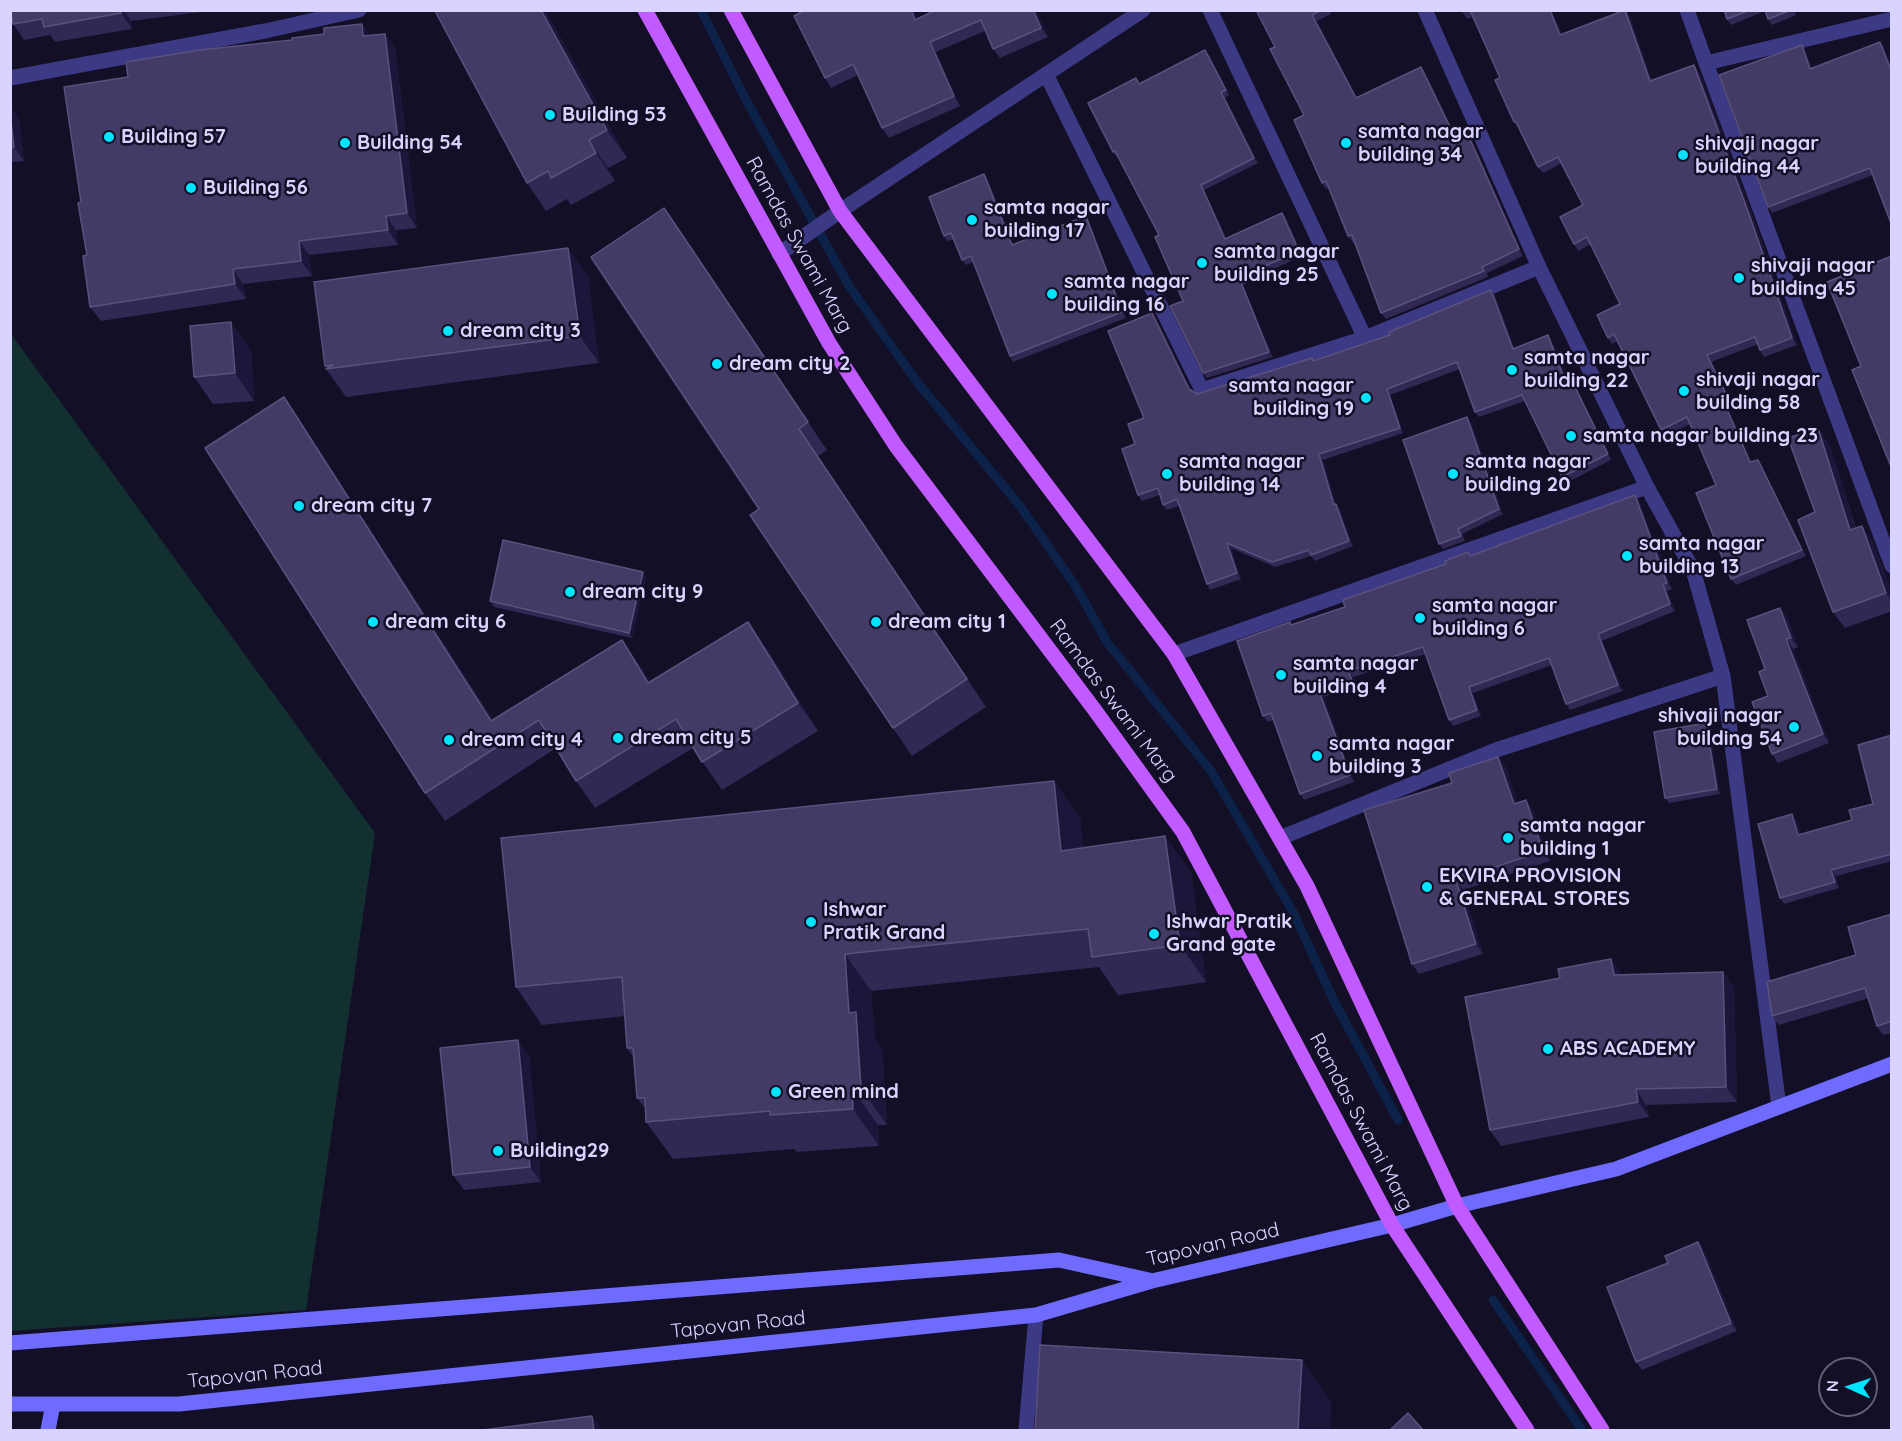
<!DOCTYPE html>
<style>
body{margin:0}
#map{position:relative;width:1902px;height:1441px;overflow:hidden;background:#130f26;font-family:Quicksand,sans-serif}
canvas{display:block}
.frame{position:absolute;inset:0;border:12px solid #d9d4ff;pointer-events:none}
.north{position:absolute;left:1818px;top:1357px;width:60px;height:60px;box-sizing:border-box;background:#130f26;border:2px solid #625e7d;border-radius:50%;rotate:273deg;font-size:16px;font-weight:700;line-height:24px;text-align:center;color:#d9d4ff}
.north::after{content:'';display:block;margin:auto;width:21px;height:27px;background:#00e5ff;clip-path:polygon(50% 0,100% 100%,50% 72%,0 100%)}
</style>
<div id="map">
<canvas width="1902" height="1441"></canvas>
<div class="frame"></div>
<div class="north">N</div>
</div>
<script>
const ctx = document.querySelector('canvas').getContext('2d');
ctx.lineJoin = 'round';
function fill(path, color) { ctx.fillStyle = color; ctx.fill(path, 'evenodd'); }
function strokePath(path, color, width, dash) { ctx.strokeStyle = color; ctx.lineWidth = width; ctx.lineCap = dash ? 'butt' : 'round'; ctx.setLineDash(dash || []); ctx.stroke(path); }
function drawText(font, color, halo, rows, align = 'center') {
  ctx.font = font + ' Quicksand,sans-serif'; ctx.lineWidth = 5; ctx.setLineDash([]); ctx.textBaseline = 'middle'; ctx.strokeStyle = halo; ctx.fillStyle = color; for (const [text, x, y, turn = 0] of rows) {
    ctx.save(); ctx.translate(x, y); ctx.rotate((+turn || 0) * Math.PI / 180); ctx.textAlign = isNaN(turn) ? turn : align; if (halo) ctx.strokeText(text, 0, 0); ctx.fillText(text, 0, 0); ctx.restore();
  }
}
fill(new Path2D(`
 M 11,334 L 375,833 L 306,1310 L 11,1331 Z`), '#12302f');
strokePath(new Path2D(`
 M 701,10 L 746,100 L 849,286 L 917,382 L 1020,506 L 1075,585 L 1107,642 L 1211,771 L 1293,912 L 1334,1001 L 1398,1120
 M 1493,1300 L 1582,1430`), '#0c2248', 9);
strokePath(new Path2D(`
 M 1210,10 L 1365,338 L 1539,267
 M 1687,10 L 1706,63 L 1892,19
 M 1706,63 L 1892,566
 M 1046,74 L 1202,390 L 1365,338
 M 10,78 L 265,31 L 359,10
 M 779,254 L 840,211 L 1143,10
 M 1647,487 L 1693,570 L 1723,676 L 1779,1107
 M 1174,654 L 1647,487 L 1539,267 L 1425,10
 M 1280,838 L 1496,750 L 1723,676
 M 1026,1430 L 1036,1315`), '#3d3a85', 15);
strokePath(new Path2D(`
 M 10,1343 L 1059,1260 L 1149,1280
 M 10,1404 L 179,1404 L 1036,1315 L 1152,1281 L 1392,1225 L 1457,1206 L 1616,1169 L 1892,1064
 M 48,1430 L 53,1404`), '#6f6bff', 15);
strokePath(new Path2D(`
 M 645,10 L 829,343 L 896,446 L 1094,709 L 1183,832 L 1392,1225 L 1527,1430
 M 731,10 L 840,211 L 1174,654 L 1307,886 L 1457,1206 L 1602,1430`), '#c25bff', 15);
fill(new Path2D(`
 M 11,10 L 217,10 L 131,21 L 132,29 L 55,42 L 50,35 L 24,40 L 13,24 Z
 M 437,10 L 545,10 L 627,158 L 608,168 L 615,181 L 571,205 L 567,199 L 546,211 L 527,183 Z
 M 1036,10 L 1048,37 L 1000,58 L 993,49 L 985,31 L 936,52 L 960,106 L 889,138 L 882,128 L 858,75 L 831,88 L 825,78 L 917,19 Z
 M 1256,10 L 1329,10 L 1331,14 L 1317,21 L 1357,98 L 1421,67 L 1425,73 L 1454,133 L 1465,128 L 1469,134 L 1523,256 L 1487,273 L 1488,277 L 1386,319 L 1381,313 L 1355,242 L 1353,243 L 1348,236 L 1329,188 L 1326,189 L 1322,183 L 1304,115 L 1275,47 Z
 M 1461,10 L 1551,10 L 1562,34 L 1625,10 L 1630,17 L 1652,81 L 1699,72 L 1754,220 L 1797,345 L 1764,357 L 1760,350 L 1758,344 L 1711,362 L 1732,404 L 1727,407 L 1751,462 L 1758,460 L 1762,466 L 1806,556 L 1736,585 L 1731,579 L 1716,485 L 1690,424 L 1666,436 L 1661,430 L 1618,341 L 1612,344 L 1608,338 L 1620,304 L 1591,244 L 1578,251 L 1574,244 L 1583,205 L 1562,163 L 1543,173 L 1538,167 L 1520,128 L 1519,129 L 1514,122 L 1500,78 L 1472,17 L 1467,19 Z
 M 1724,10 L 1800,10 L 1795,12 L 1796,15 L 1772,25 L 1768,19 L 1765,11 L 1731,25 L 1727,19 Z
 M 362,24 L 370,36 L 385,34 L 395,48 L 417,228 L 396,230 L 398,245 L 309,255 L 312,276 L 243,284 L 246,299 L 101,321 L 90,307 L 87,255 L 81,202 L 128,77 L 324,34 Z
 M 1880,42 L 1884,48 L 1892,67 L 1892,226 L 1873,175 L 1772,213 L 1768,207 L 1806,52 L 1812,68 Z
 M 1209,55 L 1229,95 L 1225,98 L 1258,163 L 1204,190 L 1226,238 L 1282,213 L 1286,218 L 1302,256 L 1246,282 L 1246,284 L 1243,285 L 1273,357 L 1207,378 L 1203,373 L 1183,301 L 1159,235 L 1118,156 L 1117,157 L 1113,152 L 1139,83 Z
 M 10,106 L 19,119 L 24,161 L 10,162 Z
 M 984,174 L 988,180 L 1013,244 L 1089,222 L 1126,318 L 1013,362 L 1010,356 L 973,262 L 966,265 L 962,260 L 954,239 L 947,241 L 944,236 Z
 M 684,236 L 827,450 L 818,456 L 986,707 L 912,756 L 893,728 L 759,509 Z
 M 588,276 L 599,363 L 346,397 L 326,369 L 327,369 L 325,366 Z
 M 1491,290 L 1495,295 L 1514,348 L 1552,341 L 1569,385 L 1573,383 L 1577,389 L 1611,460 L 1566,483 L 1562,477 L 1525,401 L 1479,417 L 1475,412 L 1460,369 L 1390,395 L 1403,433 L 1323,460 L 1336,505 L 1340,510 L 1353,546 L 1315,561 L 1311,556 L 1275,567 L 1231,548 L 1241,579 L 1210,590 L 1207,584 L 1179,506 L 1167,510 L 1163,505 L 1160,495 L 1142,501 L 1138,495 L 1135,444 L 1144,418 L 1156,319 L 1191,390 L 1197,394 L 1313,360 L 1390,335 Z
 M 251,350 L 254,401 L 213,404 L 194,377 Z
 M 284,397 L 303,425 L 493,720 L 642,668 L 650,682 L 767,649 L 818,731 L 722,790 L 693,748 L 595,808 L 576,781 L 556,748 L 445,821 L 425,793 Z
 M 1471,422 L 1503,514 L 1462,534 L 1465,541 L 1443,549 L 1439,544 Z
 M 1829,444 L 1856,528 L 1862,526 L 1873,542 L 1892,593 L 1892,611 L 1845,628 L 1833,612 L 1815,512 Z
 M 1635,495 L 1639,501 L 1672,589 L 1667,591 L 1675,611 L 1602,641 L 1623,691 L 1570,710 L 1566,704 L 1552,665 L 1473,693 L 1481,716 L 1453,726 L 1449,720 L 1426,654 L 1353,677 L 1356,686 L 1324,697 L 1354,782 L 1304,800 L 1300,794 L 1273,720 L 1268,722 L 1263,716 L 1292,625 L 1345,607 L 1446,564 L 1468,552 L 1471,556 Z
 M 646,577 L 632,638 L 494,607 L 490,601 Z
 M 1780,608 L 1787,617 L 1798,647 L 1793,649 L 1829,743 L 1778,763 L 1772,754 L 1768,696 L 1765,669 Z
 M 1706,723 L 1709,728 L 1720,794 L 1669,803 L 1665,798 Z
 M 1892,735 L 1892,861 L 1836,876 L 1839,888 L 1784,904 L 1780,898 L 1796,820 L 1801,835 L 1852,820 L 1873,804 Z
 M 1506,767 L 1517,803 L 1533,810 L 1550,861 L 1463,890 L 1483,954 L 1419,974 L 1412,964 L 1452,783 Z
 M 1054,781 L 1080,818 L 1083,848 L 1165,836 L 1191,873 L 1206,982 L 1118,995 L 1099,967 L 871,991 L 875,1039 L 882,1049 L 887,1125 L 878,1125 L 879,1146 L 797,1152 L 794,1149 L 673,1159 L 646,1122 L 646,1110 L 637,1098 L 633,1057 L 627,1048 L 625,1016 L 542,1025 L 516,987 Z
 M 1892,914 L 1892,1033 L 1883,1035 L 1877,1026 L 1869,998 L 1779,1025 L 1772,1016 L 1856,955 Z
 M 1723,972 L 1734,988 L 1737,1102 L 1646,1105 L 1649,1117 L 1501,1146 L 1490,1130 L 1622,974 Z
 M 529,1055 L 541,1182 L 464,1190 L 453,1175 Z
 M 1704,1250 L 1737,1331 L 1642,1370 L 1636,1362 L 1668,1263 Z`), '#312854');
fill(new Path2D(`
 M 121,10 L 124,10 L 131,21 L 132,29 L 121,13 Z
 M 541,10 L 545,10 L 627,158 L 607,130 Z
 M 911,10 L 914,10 L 922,29 L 915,20 Z
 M 1033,10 L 1036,10 L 1048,37 L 1041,28 Z
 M 1550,10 L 1551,10 L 1565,41 L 1560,35 Z
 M 1625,10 L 1630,17 L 1655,88 L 1650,81 Z
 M 1312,15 L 1317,21 L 1360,105 L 1356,98 Z
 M 362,24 L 372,38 L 363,36 Z
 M 385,34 L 395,48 L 417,228 L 407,213 Z
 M 930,42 L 936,52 L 960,106 L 954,96 Z
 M 1880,42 L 1884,48 L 1892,67 L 1892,73 Z
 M 1802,45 L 1806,52 L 1814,75 L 1810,69 Z
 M 1205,50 L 1209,55 L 1229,95 L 1226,90 Z
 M 1694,65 L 1699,72 L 1754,220 L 1797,345 L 1792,338 Z
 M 1421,67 L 1425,73 L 1457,140 L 1453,133 Z
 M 1221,92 L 1225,98 L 1258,163 L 1254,158 Z
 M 10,106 L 19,119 L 24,161 L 14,147 Z
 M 1465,128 L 1469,134 L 1523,256 L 1519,249 Z
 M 589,140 L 608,168 L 615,181 L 596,153 Z
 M 984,174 L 988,180 L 1015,250 L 1012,245 Z
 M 1201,185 L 1204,190 L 1229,244 L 1225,239 Z
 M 664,208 L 684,236 L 827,450 L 808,422 Z
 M 1282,213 L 1286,218 L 1302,256 L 1299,251 Z
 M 386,216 L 396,230 L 398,245 L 388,230 Z
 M 1086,216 L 1089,222 L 1126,318 L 1122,312 Z
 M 299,241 L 309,255 L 312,276 L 301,261 Z
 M 568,248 L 588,276 L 599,363 L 580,336 Z
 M 233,269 L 243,284 L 246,299 L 235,284 Z
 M 1240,280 L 1243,285 L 1273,357 L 1269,352 Z
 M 1491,290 L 1495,295 L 1517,354 L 1513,349 Z
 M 1152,313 L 1156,319 L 1193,394 L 1189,389 Z
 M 231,322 L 251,350 L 254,401 L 235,373 Z
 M 1548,335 L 1552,341 L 1571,392 L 1567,386 Z
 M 1707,355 L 1711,362 L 1732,404 L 1728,398 Z
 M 1573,383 L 1577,389 L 1611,460 L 1608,454 Z
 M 1387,389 L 1390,395 L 1403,433 L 1400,428 Z
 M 284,397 L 303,425 L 506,741 L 491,721 Z
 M 1723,400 L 1727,407 L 1754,469 L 1750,462 Z
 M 1467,417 L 1471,422 L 1503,514 L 1499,509 Z
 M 1818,428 L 1829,444 L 1861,546 L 1850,530 Z
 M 799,429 L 818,456 L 986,707 L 967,679 Z
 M 1319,454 L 1323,460 L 1336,505 L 1340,510 L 1353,546 L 1349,541 L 1334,505 Z
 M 1758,460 L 1762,466 L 1806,556 L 1802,550 Z
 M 1635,495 L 1639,501 L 1672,589 L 1667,583 Z
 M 1862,526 L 1873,542 L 1892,593 L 1892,601 L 1886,593 Z
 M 1227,543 L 1231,548 L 1241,579 L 1237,573 Z
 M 643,572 L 646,577 L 632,638 L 629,633 Z
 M 1663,584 L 1667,591 L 1675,611 L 1670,604 Z
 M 1780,608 L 1787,617 L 1798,647 L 1791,638 Z
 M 748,622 L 767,649 L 818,731 L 798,703 Z
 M 1598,634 L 1602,641 L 1623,691 L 1618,685 Z
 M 1786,639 L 1793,649 L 1829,743 L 1823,734 Z
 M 622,640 L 642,668 L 668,711 L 648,683 Z
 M 1348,671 L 1353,677 L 1356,686 L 1352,680 Z
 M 1469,687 L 1473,693 L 1481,716 L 1477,710 Z
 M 1319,691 L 1324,697 L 1354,782 L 1350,775 Z
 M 1706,723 L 1709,728 L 1720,794 L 1717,789 Z
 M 1498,757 L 1506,767 L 1521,814 L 1514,804 Z
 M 1054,781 L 1080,818 L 1087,888 L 1061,851 Z
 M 1526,800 L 1533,810 L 1550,861 L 1543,851 Z
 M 1792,814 L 1796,820 L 1803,842 L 1798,835 Z
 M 1165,836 L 1191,873 L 1206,982 L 1180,945 Z
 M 1831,870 L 1836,876 L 1839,888 L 1835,882 Z
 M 1456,880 L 1463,890 L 1483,954 L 1476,944 Z
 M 845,954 L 871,991 L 875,1039 L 882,1049 L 887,1125 L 861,1088 L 849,1013 Z
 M 1611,959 L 1622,974 L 1614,975 Z
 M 1723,972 L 1734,988 L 1737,1102 L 1726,1087 Z
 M 518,1040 L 529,1055 L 541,1182 L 530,1167 Z
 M 852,1088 L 878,1125 L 879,1146 L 853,1109 Z
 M 1636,1089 L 1646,1105 L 1649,1117 L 1638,1102 Z
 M 1698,1242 L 1704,1250 L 1737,1331 L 1731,1323 Z
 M 1302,1360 L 1332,1403 L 1330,1431 L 1298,1431 Z
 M 592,1416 L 600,1426 L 600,1431 L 594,1431 Z`), '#1d163a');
const building = new Path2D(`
 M 11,10 L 121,10 L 121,13 L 44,27 L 42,19 L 13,24 Z
 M 437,10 L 541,10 L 607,130 L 589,140 L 596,153 L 551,178 L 548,171 L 527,183 L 435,11 Z
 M 805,10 L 911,10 L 915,20 L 936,10 L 1033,10 L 1041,28 L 993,49 L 981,20 L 930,42 L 954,96 L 882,128 L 853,64 L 825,78 L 794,16 Z
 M 1256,10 L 1321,10 L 1312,15 L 1356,98 L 1421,67 L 1453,133 L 1465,128 L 1519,249 L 1482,267 L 1484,271 L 1381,313 L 1352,235 L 1348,236 L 1326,181 L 1322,183 L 1294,120 L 1304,115 L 1270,49 L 1275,47 Z
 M 1470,10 L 1550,10 L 1560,35 L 1625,10 L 1650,81 L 1694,65 L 1749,214 L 1792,338 L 1760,350 L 1755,337 L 1707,355 L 1728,398 L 1723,400 L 1750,462 L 1758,460 L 1802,550 L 1731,579 L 1696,493 L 1716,485 L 1687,417 L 1661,430 L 1614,334 L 1608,338 L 1597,315 L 1620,304 L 1587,237 L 1574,244 L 1560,217 L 1583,205 L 1558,157 L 1538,167 L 1516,122 L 1514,122 L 1495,80 L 1500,78 Z
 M 1724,10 L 1750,10 L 1727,19 Z
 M 1765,10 L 1791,10 L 1768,19 Z
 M 362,24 L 363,36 L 385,34 L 407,213 L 386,216 L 388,230 L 299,241 L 301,261 L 233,269 L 235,284 L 90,307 L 83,256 L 87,255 L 78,203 L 81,202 L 64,87 L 128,77 L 126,62 L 200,50 L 292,40 L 292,38 L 324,34 L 324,28 Z
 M 1880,42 L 1892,73 L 1892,226 L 1870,168 L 1768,207 L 1719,75 L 1802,45 L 1810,69 Z
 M 1205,50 L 1226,90 L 1221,92 L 1254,158 L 1201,185 L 1225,239 L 1282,213 L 1299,251 L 1242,276 L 1243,278 L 1240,280 L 1269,352 L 1203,373 L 1170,306 L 1183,301 L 1155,237 L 1159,235 L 1115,151 L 1113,152 L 1088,103 L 1136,78 L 1139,84 Z
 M 10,112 L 14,147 L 10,148 Z
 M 984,174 L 1012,245 L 1086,216 L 1122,312 L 1010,356 L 971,256 L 962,260 L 951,233 L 944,236 L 929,197 Z
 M 664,208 L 808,422 L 799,429 L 967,679 L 893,728 L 750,515 L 759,509 L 591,257 Z
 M 568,248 L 580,336 L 326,369 L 333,365 L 325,366 L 314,282 Z
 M 1892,256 L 1892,469 L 1852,370 L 1861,366 L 1827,282 Z
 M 1491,290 L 1513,349 L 1548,335 L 1567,386 L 1573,383 L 1608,454 L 1562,477 L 1522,395 L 1475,412 L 1457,362 L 1387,389 L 1400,428 L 1319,454 L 1334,505 L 1336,504 L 1349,541 L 1311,555 L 1309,550 L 1272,562 L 1227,543 L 1237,573 L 1207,584 L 1177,499 L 1163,505 L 1158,488 L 1138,495 L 1122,449 L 1135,444 L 1128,424 L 1144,418 L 1108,331 L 1152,313 L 1189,389 L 1197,394 L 1312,358 L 1313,361 L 1390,335 L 1389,332 Z
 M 231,322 L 235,373 L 194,377 L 190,326 Z
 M 284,397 L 491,721 L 622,640 L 648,683 L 748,622 L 798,703 L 702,762 L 676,719 L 576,781 L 539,720 L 425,793 L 205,448 Z
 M 1467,417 L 1499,509 L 1458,529 L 1461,536 L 1439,544 L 1403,440 Z
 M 1818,428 L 1850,530 L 1862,526 L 1886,593 L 1833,612 L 1798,520 L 1815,512 L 1788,438 Z
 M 1635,495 L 1667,583 L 1663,584 L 1670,604 L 1598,634 L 1618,685 L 1566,704 L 1549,658 L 1469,687 L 1477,710 L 1449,720 L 1423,647 L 1348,671 L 1352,680 L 1319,691 L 1350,775 L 1300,794 L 1271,713 L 1263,716 L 1237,641 L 1290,622 L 1291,625 L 1345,607 L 1343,600 L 1446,564 L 1445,561 L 1468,552 L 1470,556 Z
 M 503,540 L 643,572 L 629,633 L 490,601 Z
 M 1780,608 L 1791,638 L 1786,639 L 1823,734 L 1772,754 L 1752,702 L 1768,696 L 1759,672 L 1765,669 L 1747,620 Z
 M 1706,723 L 1717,789 L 1665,798 L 1654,732 Z
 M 1892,735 L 1892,854 L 1831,870 L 1835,882 L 1780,898 L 1758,824 L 1792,814 L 1798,835 L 1852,820 L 1849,810 L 1873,804 L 1858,745 Z
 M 1498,757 L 1514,804 L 1526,800 L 1543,851 L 1456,880 L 1476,944 L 1412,964 L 1364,810 L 1452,783 L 1449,773 Z
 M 1054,781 L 1061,851 L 1165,836 L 1180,945 L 1092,957 L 1088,929 L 845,954 L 849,1013 L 856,1012 L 861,1088 L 852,1088 L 853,1109 L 770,1115 L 770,1111 L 646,1122 L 645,1098 L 637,1098 L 633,1048 L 627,1048 L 622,977 L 516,987 L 501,838 Z
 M 1892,914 L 1892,1021 L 1877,1026 L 1865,988 L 1772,1016 L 1767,982 L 1856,955 L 1848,927 Z
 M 1611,959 L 1614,975 L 1723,972 L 1726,1087 L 1636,1089 L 1638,1102 L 1490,1130 L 1465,997 L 1560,978 L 1558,969 Z
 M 518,1040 L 530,1167 L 453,1175 L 440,1048 Z
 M 1698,1242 L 1731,1323 L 1636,1362 L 1607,1287 L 1668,1263 L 1665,1256 Z
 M 1040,1345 L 1302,1360 L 1298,1431 L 1035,1431 Z
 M 1408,1413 L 1424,1431 L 1389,1431 Z
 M 592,1416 L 594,1431 L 475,1431 Z`);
fill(building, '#433a66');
strokePath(building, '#5a527e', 1.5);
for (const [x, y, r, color] of [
 [550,115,6,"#00e5ff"],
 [109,137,6,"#00e5ff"],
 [345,143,6,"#00e5ff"],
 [1346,143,6,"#00e5ff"],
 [1683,155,6,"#00e5ff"],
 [191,188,6,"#00e5ff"],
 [972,220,6,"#00e5ff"],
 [1202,263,6,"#00e5ff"],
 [1739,278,6,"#00e5ff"],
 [1052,294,6,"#00e5ff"],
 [448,331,6,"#00e5ff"],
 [717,364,6,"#00e5ff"],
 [1512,370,6,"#00e5ff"],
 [1684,391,6,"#00e5ff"],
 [1366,398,6,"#00e5ff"],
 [1571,436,6,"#00e5ff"],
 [1167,474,6,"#00e5ff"],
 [1453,474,6,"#00e5ff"],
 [299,506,6,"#00e5ff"],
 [1627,556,6,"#00e5ff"],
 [570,592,6,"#00e5ff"],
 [1420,618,6,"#00e5ff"],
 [373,622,6,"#00e5ff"],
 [876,622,6,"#00e5ff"],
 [1281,675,6,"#00e5ff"],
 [1794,727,6,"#00e5ff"],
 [618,738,6,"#00e5ff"],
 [449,740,6,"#00e5ff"],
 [1317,756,6,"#00e5ff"],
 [1508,838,6,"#00e5ff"],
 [1427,887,6,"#00e5ff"],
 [811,922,6,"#00e5ff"],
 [1154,934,6,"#00e5ff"],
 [1548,1049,6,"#00e5ff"],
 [776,1092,6,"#00e5ff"],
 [498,1151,6,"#00e5ff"]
]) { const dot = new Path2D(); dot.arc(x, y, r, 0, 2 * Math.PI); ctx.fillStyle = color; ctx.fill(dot); strokePath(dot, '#130f26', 2); }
drawText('bold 20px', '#d9d4ff', '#130f26', [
 ["Building 53",562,115],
 ["samta nagar",1358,132],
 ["building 34",1358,155],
 ["Building 57",121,137],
 ["Building 54",357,143],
 ["shivaji nagar",1695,144],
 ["building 44",1695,167],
 ["Building 56",203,188],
 ["samta nagar",984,208],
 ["building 17",984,231],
 ["samta nagar",1214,252],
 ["building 25",1214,275],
 ["shivaji nagar",1751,266],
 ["building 45",1751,289],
 ["samta nagar",1064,282],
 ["building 16",1064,305],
 ["dream city 3",460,331],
 ["samta nagar",1524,358],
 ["building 22",1524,381],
 ["dream city 2",729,364],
 ["shivaji nagar",1696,380],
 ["building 58",1696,403],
 ["samta nagar",1354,386,"right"],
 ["building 19",1354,409,"right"],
 ["samta nagar building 23",1583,436],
 ["samta nagar",1179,462],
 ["building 14",1179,485],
 ["samta nagar",1465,462],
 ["building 20",1465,485],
 ["dream city 7",311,506],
 ["samta nagar",1639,544],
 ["building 13",1639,567],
 ["dream city 9",582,592],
 ["samta nagar",1432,606],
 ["building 6",1432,629],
 ["dream city 6",385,622],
 ["dream city 1",888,622],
 ["samta nagar",1293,664],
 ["building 4",1293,687],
 ["shivaji nagar",1782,716,"right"],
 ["building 54",1782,739,"right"],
 ["dream city 5",630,738],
 ["dream city 4",461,740],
 ["samta nagar",1329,744],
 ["building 3",1329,767],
 ["samta nagar",1520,826],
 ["building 1",1520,849],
 ["EKVIRA PROVISION",1439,876],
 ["& GENERAL STORES",1439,899],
 ["Ishwar",823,910],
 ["Pratik Grand",823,933],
 ["Ishwar Pratik",1166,922],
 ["Grand gate",1166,945],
 ["ABS ACADEMY",1560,1049],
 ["Green mind",788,1092],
 ["Building29",510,1151]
], 'left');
drawText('20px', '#d9d4ff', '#130f26', [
 ["Ramdas Swami Marg",799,245,61],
 ["Ramdas Swami Marg",1113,701,53],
 ["Ramdas Swami Marg",1361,1122,62],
 ["Tapovan Road",1213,1245,-13],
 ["Tapovan Road",738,1325,-6],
 ["Tapovan Road",255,1375,-6]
]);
</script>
